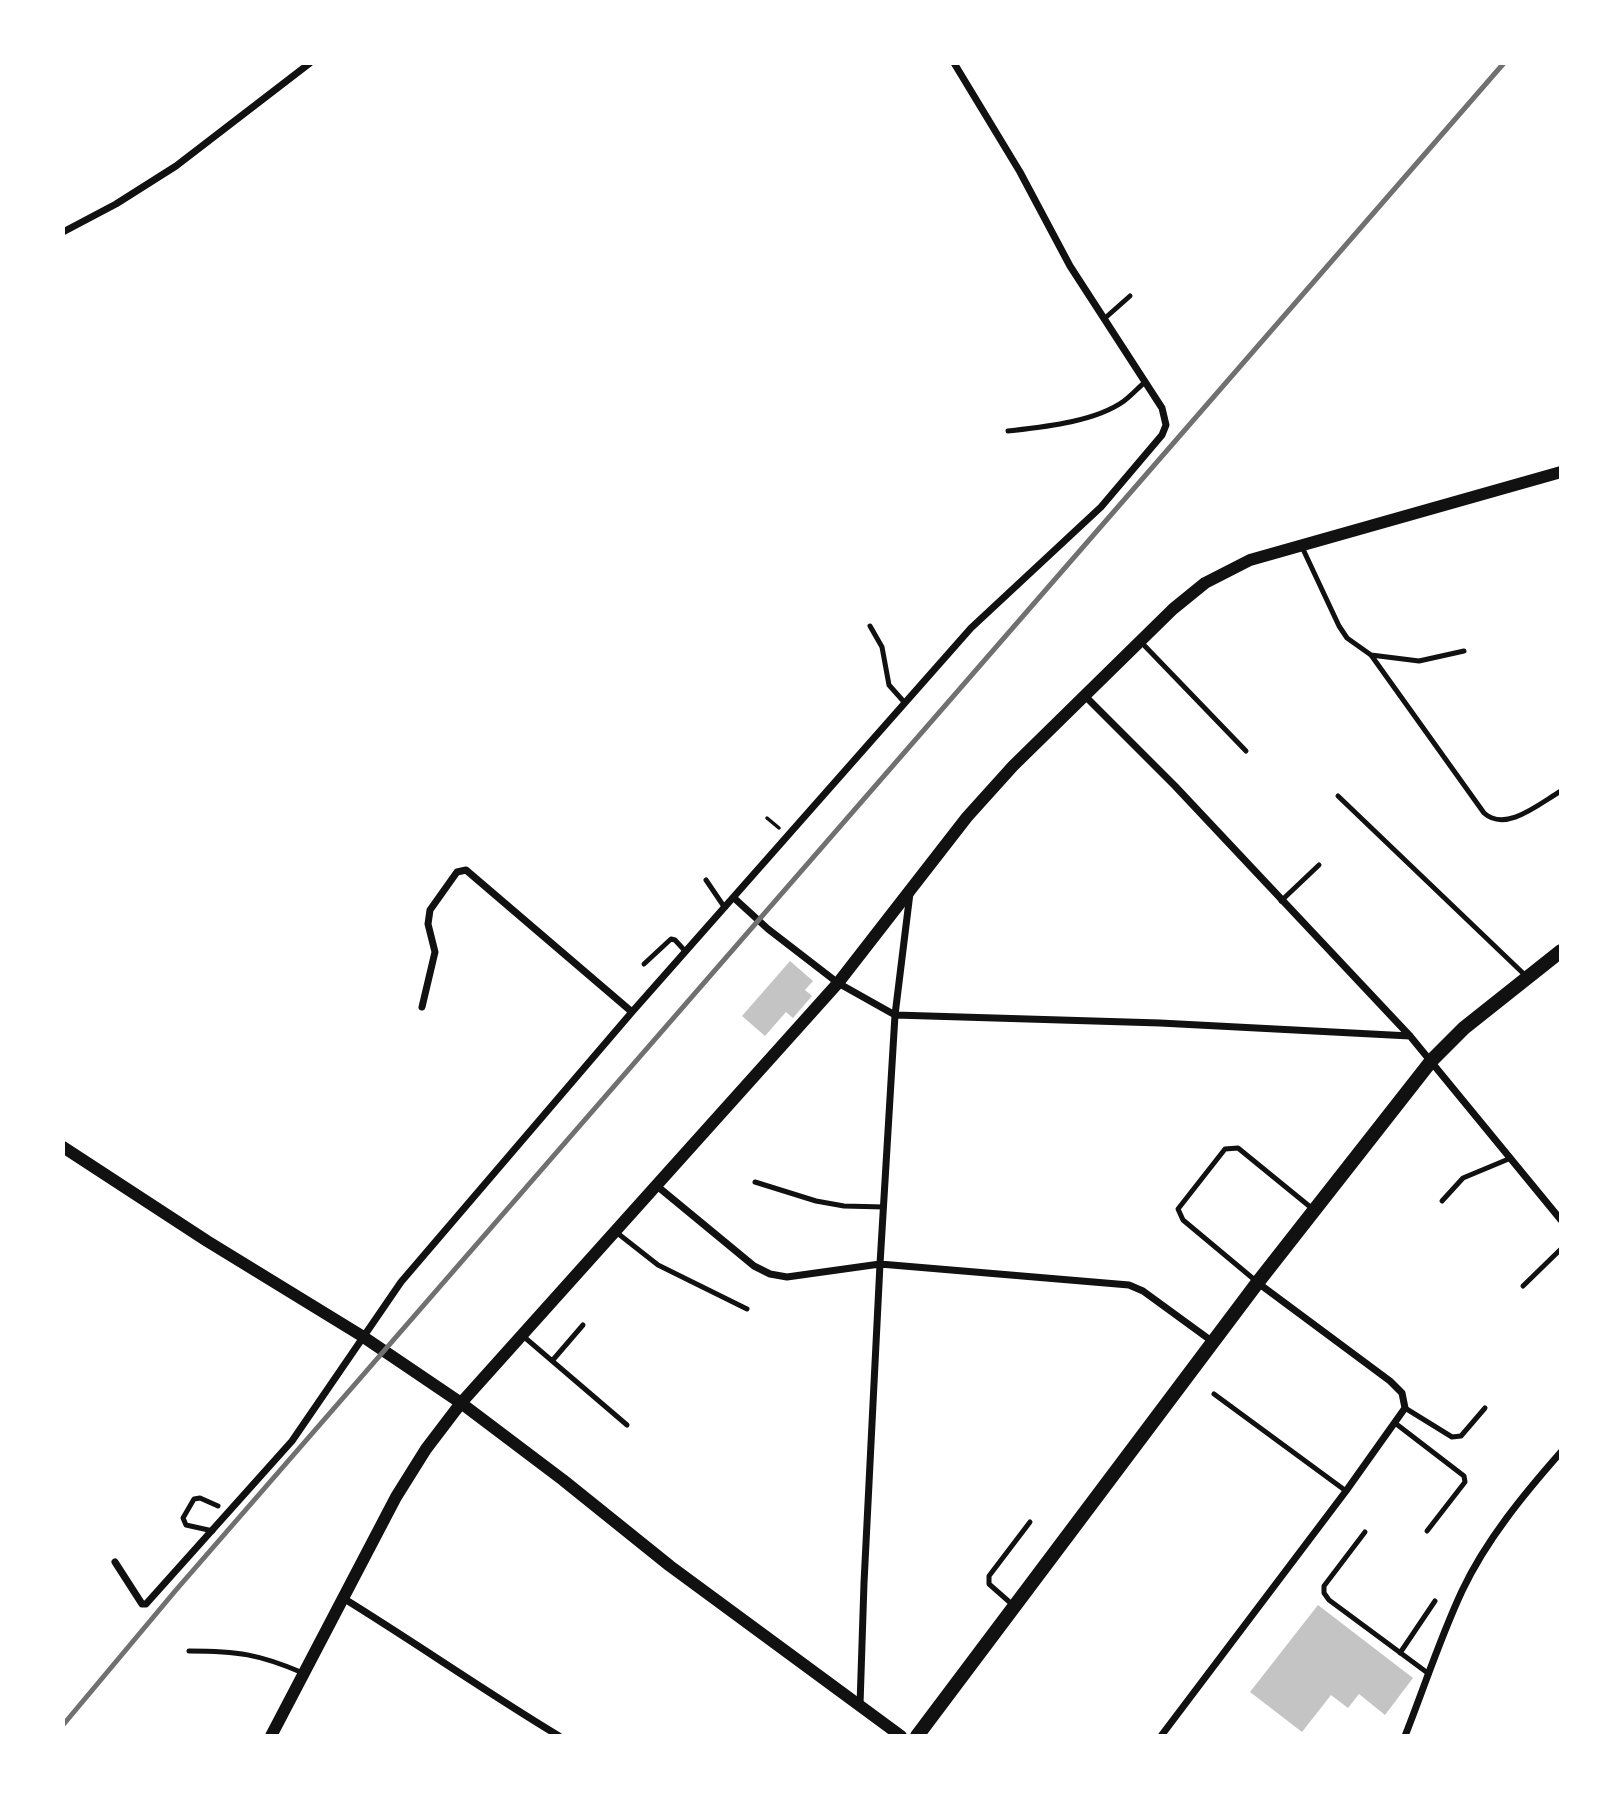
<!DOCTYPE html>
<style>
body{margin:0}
#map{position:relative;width:1624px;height:1799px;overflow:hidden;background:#fff;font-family:"DM Sans",sans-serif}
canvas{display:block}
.frame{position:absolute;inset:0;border:65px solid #fff;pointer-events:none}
</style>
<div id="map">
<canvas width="1624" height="1799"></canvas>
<div class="frame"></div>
</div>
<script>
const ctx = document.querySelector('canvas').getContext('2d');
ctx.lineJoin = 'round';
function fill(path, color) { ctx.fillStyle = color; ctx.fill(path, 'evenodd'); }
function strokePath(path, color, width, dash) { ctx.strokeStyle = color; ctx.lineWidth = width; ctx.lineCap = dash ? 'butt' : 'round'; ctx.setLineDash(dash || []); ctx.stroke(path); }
fill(new Path2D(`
 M 790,961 L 813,981 L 805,990 L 812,996 L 793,1018 L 786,1012 L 765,1036 L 742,1016 Z
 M 1318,1605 L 1413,1678 L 1385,1715 L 1359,1694 L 1348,1708 L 1331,1695 L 1302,1732 L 1250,1692 Z`), '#c4c4c4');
strokePath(new Path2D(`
 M 767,818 L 779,828`), '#111', 3.5);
strokePath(new Path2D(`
 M 1104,319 L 1130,296
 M 1008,431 C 1043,427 1095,422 1124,401 C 1132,395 1138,388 1145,382
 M 1302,547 L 1339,626 L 1347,638 L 1371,655 L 1484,813 C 1506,833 1540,803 1561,791
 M 870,626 L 882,647 L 889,685 L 905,703
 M 1140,641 L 1246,751
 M 1371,655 L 1419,661 L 1464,651
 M 1338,796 L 1527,977
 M 706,880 L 725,908
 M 1281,901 L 1319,865
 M 644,964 L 671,939 L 675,940 L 686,952
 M 755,1182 L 816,1201 L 844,1206 L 884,1207
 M 1442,1201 L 1463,1178 L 1511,1158
 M 616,1232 L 658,1265 L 747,1309
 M 1256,1281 L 1183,1220 L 1178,1209 L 1225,1149 L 1238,1148 L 1314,1210
 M 1523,1286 L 1561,1249
 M 523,1336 L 627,1425
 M 552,1361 L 583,1325
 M 1214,1394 L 1346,1491
 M 1405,1408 L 1452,1437 L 1461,1436 L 1485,1408
 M 1395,1423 L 1464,1476 L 1465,1482 L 1427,1531
 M 213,1531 L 186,1525 L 183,1518 L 194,1499 L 200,1498 L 218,1506
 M 1365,1532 L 1324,1586 L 1324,1593 L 1329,1600 L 1429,1674
 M 1014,1606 L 989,1584 L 989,1576 L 1030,1522
 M 189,1651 C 237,1651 259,1654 303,1673
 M 1400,1653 L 1435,1601`), '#111', 5);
strokePath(new Path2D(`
 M 63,232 L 116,204 L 176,166 L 310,63
 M 1084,695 L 1175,786 L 1410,1036 L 1561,1220
 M 734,898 L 768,929 L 838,983 L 895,1015 L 1160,1023 L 1410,1036
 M 422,1007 L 435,952 L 428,924 L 430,910 L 457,872 L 466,870 L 632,1012
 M 657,1186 L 754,1266 L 770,1274 L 787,1277 L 880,1264 L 1129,1285 L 1143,1291 L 1213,1342
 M 115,1562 L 142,1604 L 146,1604 L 292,1441 L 401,1282 L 632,1012 L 971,628 L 1101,507 L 1162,435 L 1166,425 L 1162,408 L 1070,266 L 1020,172 L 954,63
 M 343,1598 C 416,1643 486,1692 559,1736
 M 860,1705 L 864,1583 L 880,1264 L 895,1015 L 910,893
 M 1161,1736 L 1346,1491 L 1405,1408 L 1402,1393 L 1390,1381 L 1258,1283
 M 1405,1736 C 1424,1688 1440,1638 1462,1591 C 1486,1540 1524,1494 1561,1452`), '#111', 7);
strokePath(new Path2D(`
 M 63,1147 L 207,1241 L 362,1336 L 461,1403 L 563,1480 L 670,1566 L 901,1736
 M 271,1736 L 396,1497 L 426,1449 L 461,1403 L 838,983 L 967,817 L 1013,766 L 1173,609 L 1205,583 L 1250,560 L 1561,472`), '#111', 12);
strokePath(new Path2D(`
 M 917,1736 L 1258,1282 L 1432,1060 L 1464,1028 L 1561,951`), '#111', 14);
strokePath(new Path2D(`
 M 63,1725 L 176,1590 L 1504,63`), '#707070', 5);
</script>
